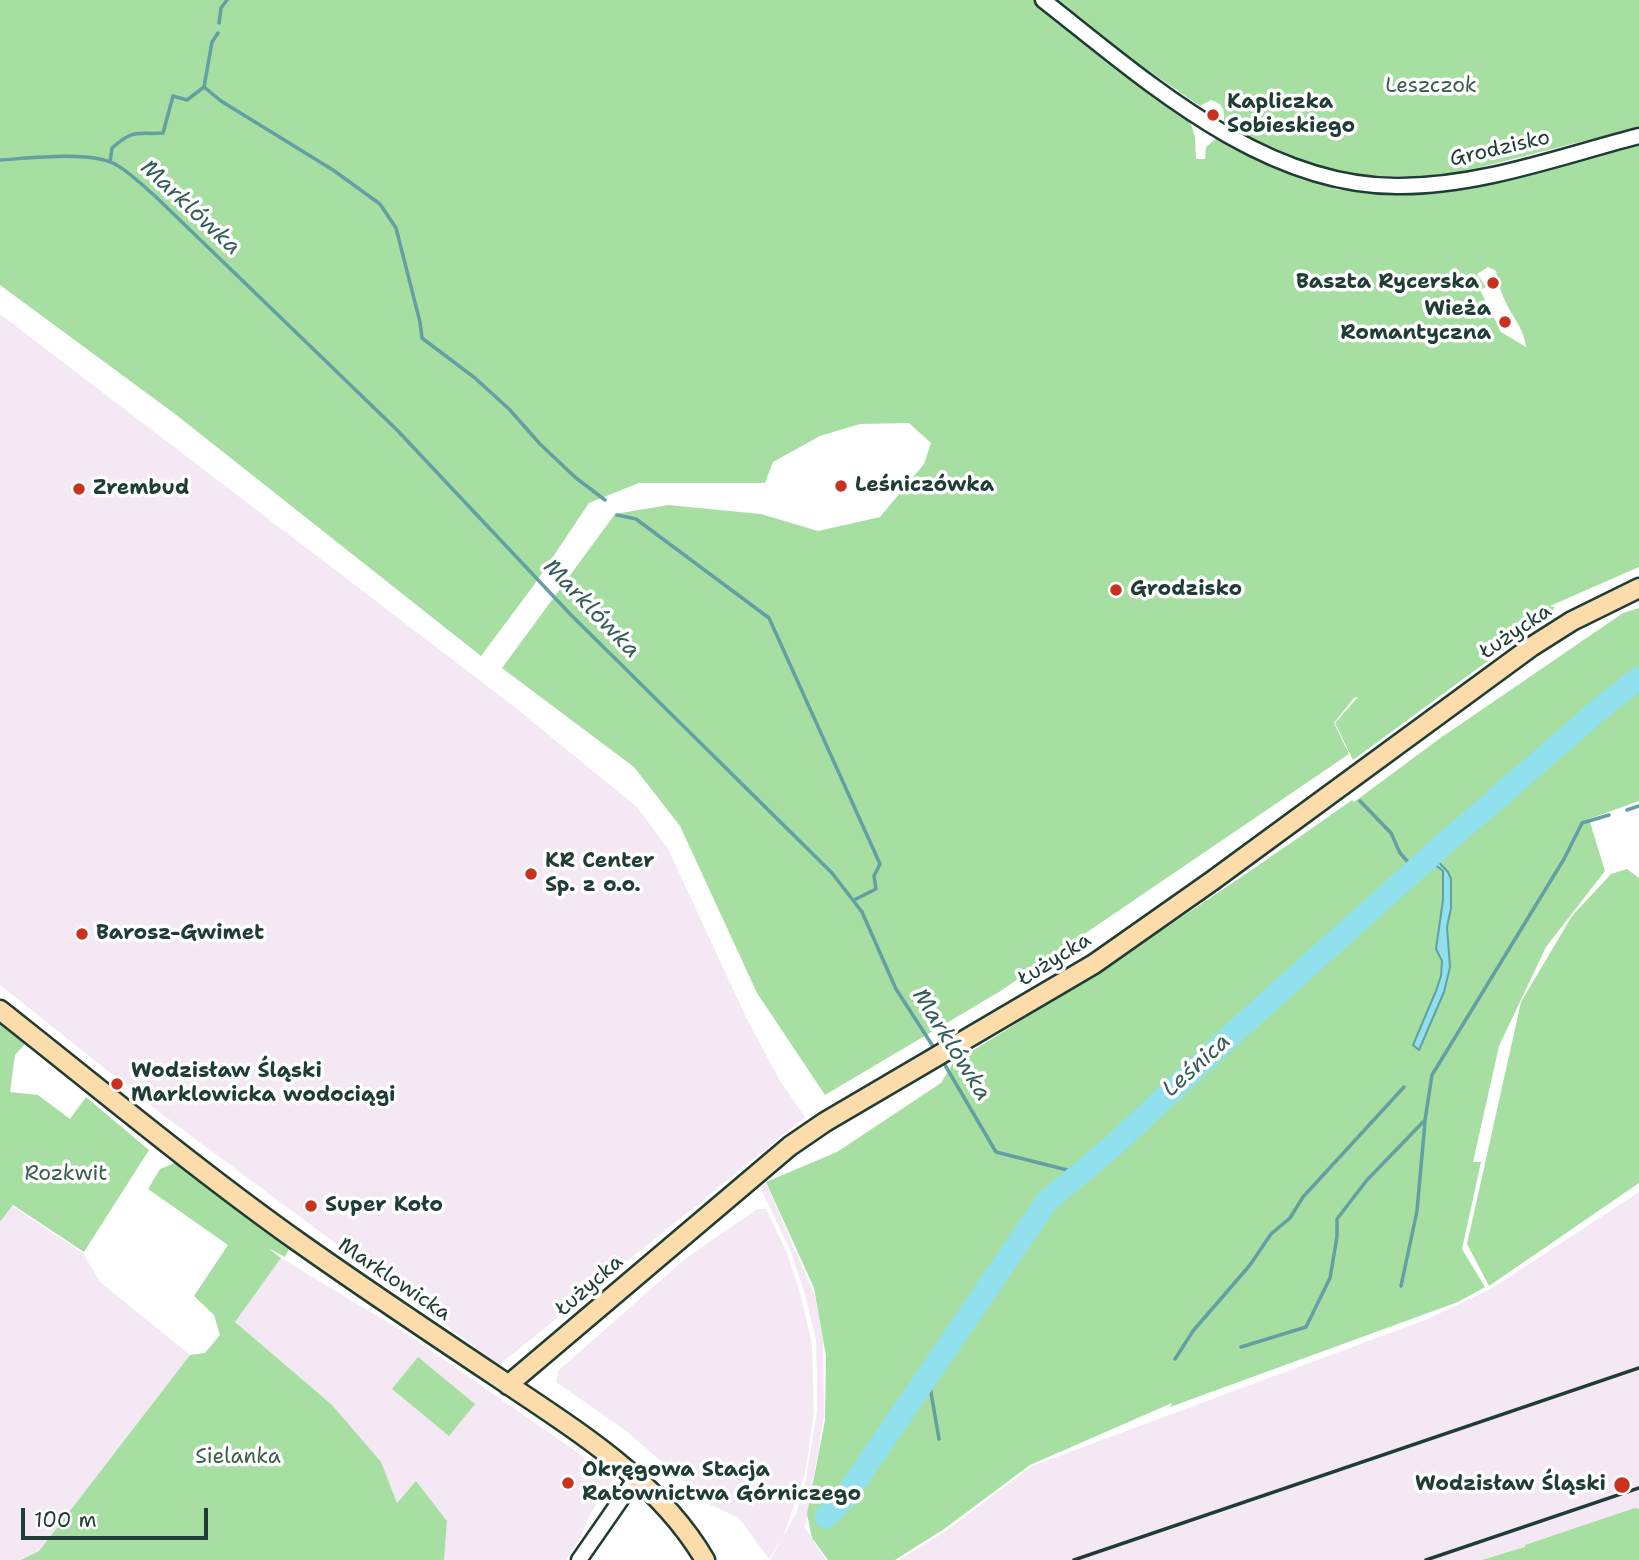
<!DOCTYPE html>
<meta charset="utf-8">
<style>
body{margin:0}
#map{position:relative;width:1639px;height:1560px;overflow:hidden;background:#fff;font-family:"Shantell Sans",sans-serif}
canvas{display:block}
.scale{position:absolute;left:21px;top:1508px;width:187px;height:32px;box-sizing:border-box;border:4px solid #1f3d34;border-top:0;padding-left:9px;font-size:21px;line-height:24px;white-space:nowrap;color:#1f3d34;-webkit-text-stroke:5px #fff;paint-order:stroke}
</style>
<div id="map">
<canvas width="1639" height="1560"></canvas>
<div class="scale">100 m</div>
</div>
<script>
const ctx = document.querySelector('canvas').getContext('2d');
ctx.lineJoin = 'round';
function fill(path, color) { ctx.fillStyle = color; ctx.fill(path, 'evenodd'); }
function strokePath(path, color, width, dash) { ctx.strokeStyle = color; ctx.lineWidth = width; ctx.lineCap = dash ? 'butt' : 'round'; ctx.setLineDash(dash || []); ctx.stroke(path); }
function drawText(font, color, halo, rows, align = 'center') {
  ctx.font = font + ' "Shantell Sans",sans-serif'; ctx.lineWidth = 7; ctx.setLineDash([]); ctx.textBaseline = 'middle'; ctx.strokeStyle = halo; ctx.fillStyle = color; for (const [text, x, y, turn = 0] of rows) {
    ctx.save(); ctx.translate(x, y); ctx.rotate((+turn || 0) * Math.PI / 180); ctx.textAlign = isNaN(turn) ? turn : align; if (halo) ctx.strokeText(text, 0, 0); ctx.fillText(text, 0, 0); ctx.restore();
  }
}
fill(new Path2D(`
 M 0,314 L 512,705 L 637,807 L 668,849 L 746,1017 L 780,1081 L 805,1117 L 499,1365 L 167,1118 L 0,985 Z
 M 766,1183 L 815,1296 L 823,1340 L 824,1416 L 805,1528 L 826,1560 L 770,1560 L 796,1514 L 805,1484 L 817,1411 L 817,1377 L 816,1340 L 805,1295 L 792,1254 L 760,1187 Z
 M 1639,1192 L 1639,1560 L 899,1560 L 946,1531 L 1032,1466 L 1425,1320 L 1491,1289 Z
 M 12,1206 L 83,1253 L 100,1282 L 190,1355 L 39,1551 L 21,1560 L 0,1560 L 0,1223 Z
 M 757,1209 L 766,1209 L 787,1253 L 801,1296 L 812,1344 L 814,1414 L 805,1474 L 783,1537 L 769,1559 L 739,1518 L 711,1505 L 625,1430 L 556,1382 L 558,1371 L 685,1259 Z
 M 281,1258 L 407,1334 L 614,1478 L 590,1514 L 580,1538 L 566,1560 L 444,1560 L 447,1521 L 416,1481 L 397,1503 L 235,1321 Z`), '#f4e8f4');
fill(new Path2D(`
 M 0,0 L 1039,0 L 1088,45 L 1152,92 L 1191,124 L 1195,137 L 1196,159 L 1205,159 L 1206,147 L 1217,138 L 1337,190 L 1450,190 L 1639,145 L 1639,567 L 1550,606 L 1555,607 L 1549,616 L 1353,760 L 1335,723 L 1358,697 L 1354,698 L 1334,723 L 1349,754 L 999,992 L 825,1095 L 757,993 L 680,826 L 634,767 L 502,668 L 615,514 L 668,505 L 761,514 L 818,531 L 880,517 L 924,464 L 931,443 L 909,423 L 860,424 L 820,436 L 773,462 L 765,483 L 639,483 L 589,503 L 534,585 L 481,656 L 175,414 L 0,285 ZM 1488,267 L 1496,271 C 1498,283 1501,293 1507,305 C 1515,320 1524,330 1526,347 L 1501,332 L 1480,290 L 1486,287 L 1477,274 Z
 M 1058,0 L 1639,0 L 1639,127 L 1446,176 L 1340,176 L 1251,138 L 1224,122 C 1225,109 1223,104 1211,100 L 1200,106 L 1095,34 Z
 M 1639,608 L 1639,801 L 1589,819 L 1605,871 L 1546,947 L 1499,1046 L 1473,1162 L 1481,1162 L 1462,1249 L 1485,1287 L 1458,1302 L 1170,1407 L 1172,1403 L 1030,1465 L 944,1529 L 895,1560 L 828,1560 L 812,1538 L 807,1514 L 825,1420 L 826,1356 L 814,1288 L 766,1182 L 837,1152 L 941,1083 L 953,1063 C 1088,979 1222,893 1352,800 L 1354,802 L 1439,739 L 1623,613 Z
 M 1627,869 L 1639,878 L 1639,1183 L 1489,1286 L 1467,1244 L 1521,1002 L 1572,916 L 1611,874 Z
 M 0,1025 L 25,1044 L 15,1055 L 10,1092 L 38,1095 L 70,1119 L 86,1097 L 149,1150 L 84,1252 L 13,1205 L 0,1222 Z
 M 175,1163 L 289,1249 L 285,1257 L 268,1248 L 281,1258 L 235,1322 L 332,1405 L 381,1462 L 397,1503 L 416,1481 L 447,1521 L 444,1560 L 21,1560 L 39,1551 L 190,1355 L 205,1353 L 220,1335 L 214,1315 L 194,1296 L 228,1245 L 148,1189 L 160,1169 Z
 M 418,1357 L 475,1404 L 449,1436 L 392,1389 Z
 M 1635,1508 L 1639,1509 L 1639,1560 L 1482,1560 L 1525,1547 L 1525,1545 Z`), '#a7dfa3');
const water = new Path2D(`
 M 1432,855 L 1448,872 L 1451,879 L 1451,908 L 1447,927 L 1450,967 L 1444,992 L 1419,1050 L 1413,1045 L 1436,991 L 1441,976 L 1442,961 L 1436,949 L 1443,900 L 1443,871 L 1428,859 Z`);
fill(water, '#90e0ed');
strokePath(water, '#639fa3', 2);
strokePath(new Path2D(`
 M 219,23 L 221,8 L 227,0
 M 204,87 L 221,101 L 333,170 L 380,204 L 396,228 L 420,322 L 422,338 L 475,378 L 509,409 L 540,444 L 576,478 L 605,500
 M 0,160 C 30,158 87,151 113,163 C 129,171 143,186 156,197 L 397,430 L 571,615 L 832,873 L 862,912 L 896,989 L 936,1051
 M 110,162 L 112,148 C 134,128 137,135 163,133 L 173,96 L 187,100 L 204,87 L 212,42 L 218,33
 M 617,515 L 636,519 L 769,618 L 880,864 L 874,876 L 876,889 L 854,900
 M 1360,801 L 1391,833 L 1400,853 L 1415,870
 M 1627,810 L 1639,806
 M 942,1060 L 996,1152 L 1079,1173
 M 1401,1286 L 1417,1211 L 1425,1122
 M 1241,1347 L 1306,1327 L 1330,1278 L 1337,1237 L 1337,1219 L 1367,1180 L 1425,1120 L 1432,1075 L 1564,859 L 1582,823 L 1609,815
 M 1175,1359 L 1193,1331 L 1250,1265 L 1271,1234 L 1290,1218 L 1303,1197 L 1404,1087
 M 928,1375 L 939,1439`), '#639fa3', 3.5);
strokePath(new Path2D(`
 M 826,1517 L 845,1497 L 1047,1201 L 1114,1145 L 1239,1028 L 1443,845 L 1602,707 L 1639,678`), '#90e0ed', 23);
const minor = new Path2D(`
 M 1043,0 C 1144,79 1263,188 1400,186 C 1481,186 1561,156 1639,136
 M 579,1560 L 636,1478`);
const major = new Path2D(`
 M 0,1010 C 99,1088 197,1170 300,1243 C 365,1289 431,1333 497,1377 C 572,1428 658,1479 705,1560
 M 508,1385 L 790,1146 L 825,1122 L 1094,964 L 1212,881 L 1531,647 L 1572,621 L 1639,588`);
strokePath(minor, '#1f3d34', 19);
strokePath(major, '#1f3d34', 23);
strokePath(minor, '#fff', 14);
strokePath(major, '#fddcac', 18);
strokePath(new Path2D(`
 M 1074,1560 L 1639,1368
 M 1426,1560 L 1639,1488`), '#1f3d34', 3.5);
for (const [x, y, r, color] of [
 [1213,115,7,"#c8321e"],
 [1493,283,7,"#c8321e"],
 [1505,322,7,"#c8321e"],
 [841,486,7,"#c8321e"],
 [79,489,7,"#c8321e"],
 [1116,590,7,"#c8321e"],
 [531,874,7,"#c8321e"],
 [82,934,7,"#c8321e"],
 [117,1084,7,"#c8321e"],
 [311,1206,7,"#c8321e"],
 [568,1483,7,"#c8321e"],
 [1622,1485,9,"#c8321e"]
]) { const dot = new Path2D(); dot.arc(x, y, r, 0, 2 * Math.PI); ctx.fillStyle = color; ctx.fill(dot); strokePath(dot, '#fff', 2.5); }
drawText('21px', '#3a5d4a', '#fff', [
 ["Leszczok",1431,87],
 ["Rozkwit",66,1175],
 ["Sielanka",238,1458]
]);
drawText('bold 21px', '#1f3d34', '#fff', [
 ["Kapliczka",1227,103],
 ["Sobieskiego",1227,127],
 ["Baszta Rycerska",1479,283,"right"],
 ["Wieża",1491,310,"right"],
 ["Romantyczna",1491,334,"right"],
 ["Leśniczówka",855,486],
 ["Zrembud",93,489],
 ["Grodzisko",1130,590],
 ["KR Center",545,862],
 ["Sp. z o.o.",545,886],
 ["Barosz-Gwimet",96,934],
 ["Wodzisław Śląski",131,1072],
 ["Marklowicka wodociągi",131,1096],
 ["Super Koło",325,1206],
 ["Okręgowa Stacja",582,1471],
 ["Ratownictwa Górniczego",582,1495],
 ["Wodzisław Śląski",1606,1485,"right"]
], 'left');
drawText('21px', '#1f3d34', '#fff', [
 ["Grodzisko",1500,149,-13],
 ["Łużycka",1516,632,-34],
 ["Łużycka",1055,960,-32],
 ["Marklowicka",394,1280,34],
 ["Łużycka",590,1286,-41]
]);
drawText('italic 23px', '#365e59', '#fff', [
 ["Marklówka",190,208,43],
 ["Marklówka",591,609,46],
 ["Marklówka",951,1045,58],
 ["Leśnica",1197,1066,-42]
]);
</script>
